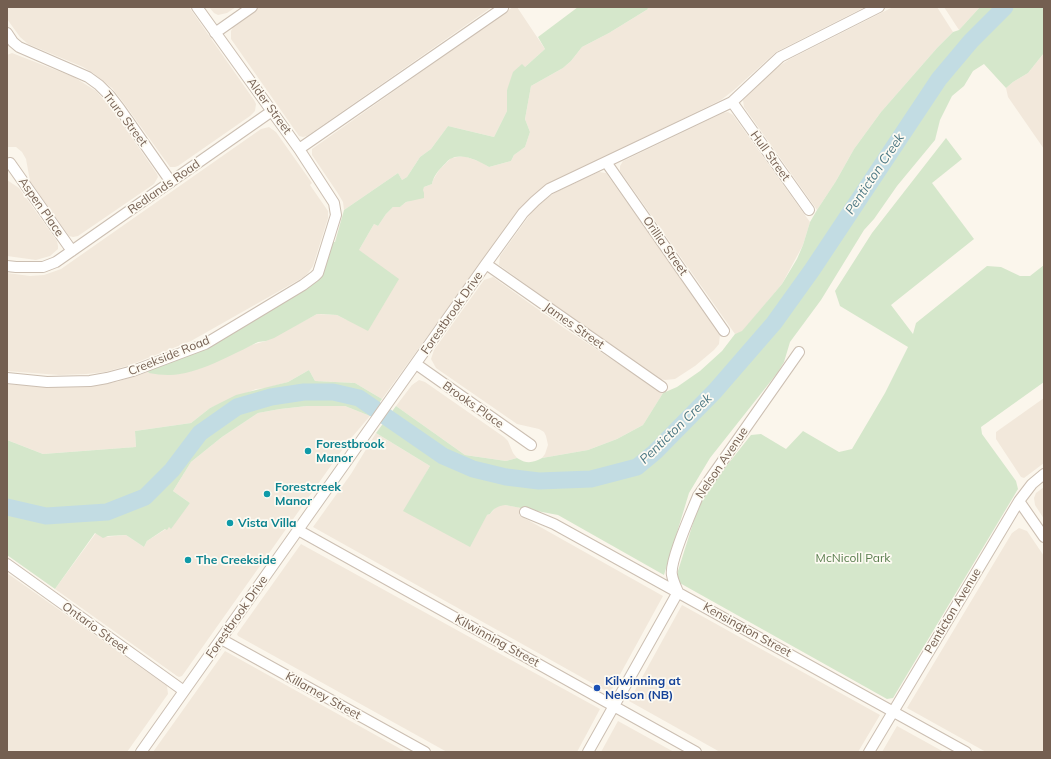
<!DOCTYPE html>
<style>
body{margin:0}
#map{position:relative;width:1051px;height:759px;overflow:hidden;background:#fbf6ec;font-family:Mulish,sans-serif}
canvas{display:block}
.frame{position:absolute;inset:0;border:8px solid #745f51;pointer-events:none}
</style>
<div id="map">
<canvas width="1051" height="759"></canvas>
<div class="frame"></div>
</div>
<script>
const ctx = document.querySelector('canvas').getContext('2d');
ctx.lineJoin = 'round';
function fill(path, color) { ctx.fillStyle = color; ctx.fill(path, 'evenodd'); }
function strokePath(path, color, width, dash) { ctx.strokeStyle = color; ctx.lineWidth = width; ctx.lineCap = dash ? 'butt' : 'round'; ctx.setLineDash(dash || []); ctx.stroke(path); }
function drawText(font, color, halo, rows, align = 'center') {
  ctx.font = font + ' Mulish,sans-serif'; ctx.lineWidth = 3.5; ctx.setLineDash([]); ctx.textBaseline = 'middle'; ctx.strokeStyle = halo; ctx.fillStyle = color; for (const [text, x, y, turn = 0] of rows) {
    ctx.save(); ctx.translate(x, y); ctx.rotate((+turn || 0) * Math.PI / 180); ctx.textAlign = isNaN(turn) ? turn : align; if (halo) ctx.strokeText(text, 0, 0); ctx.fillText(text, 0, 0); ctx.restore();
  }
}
fill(new Path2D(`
 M 7,7 L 189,7 L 254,100 L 256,104 L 255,111 L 250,116 L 178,166 L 175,167 L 170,167 L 123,102 L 112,88 L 93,73 L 83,67 L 28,44 L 20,37 L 7,19 Z
 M 209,7 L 236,7 L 227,13 L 218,15 L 214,13 Z
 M 259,7 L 492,7 L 307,136 L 303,137 L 299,136 L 231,39 L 231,31 L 234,25 Z
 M 513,7 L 517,7 L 545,49 L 525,67 L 507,90 L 507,111 L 494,137 L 448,126 L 431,149 L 420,157 L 407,177 L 402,180 L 398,173 L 344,210 L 343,202 L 337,192 L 312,155 L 312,149 Z
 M 647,7 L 865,7 L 776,52 L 734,90 L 721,100 L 543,187 L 518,211 L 382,399 L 355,383 L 315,381 L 309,370 L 288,382 L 267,388 L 256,389 L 210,408 L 191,423 L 135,431 L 136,447 L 43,454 L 7,440 L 7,384 L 65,387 L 117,382 L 147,371 L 149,373 L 266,341 L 317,314 L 337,315 L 347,320 L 359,250 L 374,224 L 378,226 L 386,214 L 393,207 L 400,207 L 406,202 L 410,201 L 424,187 L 432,184 L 433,180 L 439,170 L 451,158 L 464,156 L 481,162 L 489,167 L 511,161 L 514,155 L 525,147 L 530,132 L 525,119 L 531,86 L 563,68 L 571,61 L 582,47 L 609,33 L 648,9 Z
 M 893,7 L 937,7 L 953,32 L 937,48 L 881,112 L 854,149 L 836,181 L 817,210 L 744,107 L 743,100 L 776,68 L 790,59 Z
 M 944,7 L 980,7 L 959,30 Z
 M 12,53 L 74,77 L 96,91 L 112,109 L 157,174 L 158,177 L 154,184 L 78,236 L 73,237 L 69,236 L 30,181 L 26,159 L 22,152 L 16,147 L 7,147 L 7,55 Z
 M 1044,53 L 1044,149 L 1008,97 L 1006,88 L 1013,82 L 1028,73 Z
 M 728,112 L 733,115 L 810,222 L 803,245 L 782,284 L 742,332 L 735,334 L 620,171 L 620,166 L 623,161 L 723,113 Z
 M 269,127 L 276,132 L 312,183 L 310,185 L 328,211 L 328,218 L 313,266 L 308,273 L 304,277 L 191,341 L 130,365 L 105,372 L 86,374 L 59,375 L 7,371 L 7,273 L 30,276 L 44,275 L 61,269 L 261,129 Z
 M 599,172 L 606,173 L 720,334 L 719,344 L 714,350 L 695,366 L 675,379 L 665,380 L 659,379 L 648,373 L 499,265 L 500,256 L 534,209 L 547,198 L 556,192 Z
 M 7,180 L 19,188 L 57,241 L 58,246 L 58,249 L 50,256 L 36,260 L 7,256 Z
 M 493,277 L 564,328 L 663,393 L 643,425 L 617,439 L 588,450 L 542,458 L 545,454 L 548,445 L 546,436 L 544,432 L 539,429 L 517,424 L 436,368 L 431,359 L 434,350 L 484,280 Z
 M 419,380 L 425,382 L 504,437 L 508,441 L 513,453 L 517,458 L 506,461 L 465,455 L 396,406 L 412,385 Z
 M 1044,398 L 1044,463 L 1024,478 L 1021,477 L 996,439 L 996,432 Z
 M 307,406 L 345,406 L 370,416 L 347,443 L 182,676 L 179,677 L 177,676 L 55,589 L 96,533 L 104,537 L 126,535 L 144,547 L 147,541 L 169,527 L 190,503 L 173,491 L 191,462 L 222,437 L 258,413 L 280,409 Z
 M 376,433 L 430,466 L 404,511 L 487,515 L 490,514 L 496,507 L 501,505 L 505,505 L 522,508 L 519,515 L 663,596 L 611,691 L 608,692 L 313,527 L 351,474 Z
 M 1044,487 L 1044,519 L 1035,505 L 1034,498 L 1036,493 Z
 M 1019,528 L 1027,531 L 1044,556 L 1044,752 L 986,752 L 907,708 L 1012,533 Z
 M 301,544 L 600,709 L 577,752 L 447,752 L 238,636 L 237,634 Z
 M 7,573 L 167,686 L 168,694 L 127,752 L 7,752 Z
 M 682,605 L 880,715 L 858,752 L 720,752 L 629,701 Z
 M 225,651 L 406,752 L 153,752 Z
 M 618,721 L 674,752 L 601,752 Z
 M 897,726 L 944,752 L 882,752 Z`), '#f2e8db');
fill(new Path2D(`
 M 578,7 L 647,7 L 648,9 L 609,33 L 582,47 L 571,61 L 563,68 L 531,86 L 525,119 L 530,132 L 525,147 L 514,155 L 511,161 L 489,167 C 479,161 462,152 450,159 C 447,161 444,165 441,168 C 437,172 433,178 432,184 L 424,187 L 423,190 L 424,193 L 424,198 L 406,202 L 400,207 L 393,207 L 386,214 L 378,226 L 374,224 L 359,250 L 399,279 L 368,331 L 337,315 L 321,314 L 317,314 L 274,338 L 266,341 L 258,342 C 234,354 194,376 168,375 C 162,375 155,374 149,373 L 147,371 L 201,350 L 311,286 L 323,273 L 333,242 L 335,242 L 344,210 L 398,173 L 402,180 L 407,177 L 420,157 L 431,149 L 448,126 L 494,137 L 507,111 L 507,90 L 513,72 L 522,64 L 525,67 L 545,49 L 538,37 Z
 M 980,7 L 1044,7 L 1044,53 L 1028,73 L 1013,82 L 1006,88 L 984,64 L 973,71 L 964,86 L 952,96 L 940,120 L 935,140 L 897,186 L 874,219 L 864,230 L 821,300 L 790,342 L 784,362 L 778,372 L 710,458 L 689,493 L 664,575 L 558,515 L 505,505 C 498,506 494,508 490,514 L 487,515 L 470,547 L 403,511 L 430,466 L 376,433 L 396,406 L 465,455 L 506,461 L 517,458 C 526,464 533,463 542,458 L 588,450 L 617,439 L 643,425 L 663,393 L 677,387 L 700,371 L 722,351 L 735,334 L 742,331 L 782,284 L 797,259 L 803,245 L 810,222 L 817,210 L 836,181 L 854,149 L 881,112 L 937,48 L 953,32 L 959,30 Z
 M 946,138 L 962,159 L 932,183 L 974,239 L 891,305 L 913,334 L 916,323 L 987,266 L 1001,267 L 1020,276 L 1030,276 L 1044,265 L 1044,382 L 981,427 L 982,434 L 1016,481 L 1018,489 L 893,698 L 887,699 L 678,582 L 677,574 L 701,498 L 751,435 L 761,434 L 786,449 L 803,431 L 839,452 L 852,449 L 885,393 L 908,347 L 840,306 L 835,291 L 872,233 Z
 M 309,370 L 315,381 L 355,383 L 382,399 L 370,416 L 345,406 L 307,406 L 280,409 L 258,413 L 222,437 L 191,462 L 173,491 L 190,503 L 171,529 L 169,527 L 167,530 L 165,529 L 147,541 L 144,547 L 126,535 L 108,536 L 103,538 L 95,533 L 55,589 L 7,555 L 7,440 L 43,454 L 136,447 L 135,431 L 191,423 L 210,408 L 236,395 L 288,382 Z`), '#d5e7cb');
strokePath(new Path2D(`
 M 7,507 L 46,516 L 107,512 L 145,497 L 172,470 L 200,433 L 237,407 L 271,397 L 304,392 L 333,392 L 359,398 L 443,456 L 473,469 L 506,477 L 539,481 L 591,479 L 637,467 L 655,452 L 715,391 L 774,323 L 812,270 L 939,79 L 971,41 L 1005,7`), '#c2dce3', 17);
const street = new Path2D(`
 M 7,33 L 13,42 L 19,47 L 88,77 L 99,85 L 110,96 L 120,109 L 171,182
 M 215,33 L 252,7
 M 732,102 L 809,210
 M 299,149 L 503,8
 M 606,162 L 724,331
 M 10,163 L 72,251
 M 486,264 L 662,387
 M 7,266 L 16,267 L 43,267 L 56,262 L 272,111
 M 416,364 L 531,445
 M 7,378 L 47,382 L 90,381 L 107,378 L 133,371 L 205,344 L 303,285 L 315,276 L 318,273 L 336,215 L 334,203 L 299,149 L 197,7
 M 1019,501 L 1044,537
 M 525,512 L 554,524 L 966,752
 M 298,530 L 696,752
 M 7,564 L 184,691
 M 221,639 L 425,752
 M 141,752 L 486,264 L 523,213 L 535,201 L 549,189 L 732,102 L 780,57 L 879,7
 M 588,752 L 678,592 C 676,587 673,581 672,575 C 669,562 692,511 698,496 L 799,352
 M 869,752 L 1019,501 L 1032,484 L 1044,474`);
strokePath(street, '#ccbfb2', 12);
strokePath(street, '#fff', 10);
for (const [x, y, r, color] of [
 [308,451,4,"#0f9aa8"],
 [267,494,4,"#0f9aa8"],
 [230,523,4,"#0f9aa8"],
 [188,560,4,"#0f9aa8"],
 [597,688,4,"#1a4fb4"]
]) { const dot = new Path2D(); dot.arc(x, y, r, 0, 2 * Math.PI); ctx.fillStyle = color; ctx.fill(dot); strokePath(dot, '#fdfaf2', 1.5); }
drawText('12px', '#745f51', '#fdfaf2', [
 ["Alder Street",269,106,54],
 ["Truro Street",125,119,53],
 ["Hull Street",770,156,54],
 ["Redlands Road",164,187,-35],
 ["Aspen Place",41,207,55],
 ["Orillia Street",665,246,55],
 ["Forestbrook Drive",452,313,-55],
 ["James Street",574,326,35],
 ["Creekside Road",169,356,-22],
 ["Brooks Place",473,405,35],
 ["Nelson Avenue",722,463,-56],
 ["Penticton Avenue",953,611,-59],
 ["Forestbrook Drive",237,617,-55],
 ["Ontario Street",95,628,36],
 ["Kensington Street",747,630,29],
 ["Kilwinning Street",497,641,29],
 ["Killarney Street",323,696,29]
]);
drawText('bold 12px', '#0d838f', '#fdfaf2', [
 ["Forestbrook",316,444],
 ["Manor",316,458],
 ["Forestcreek",275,487],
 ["Manor",275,501],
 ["Vista Villa",238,523],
 ["The Creekside",196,560]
], 'left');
drawText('12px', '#587d4d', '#fdfaf2', [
 ["McNicoll Park",853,558]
]);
drawText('bold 12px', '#164399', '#fdfaf2', [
 ["Kilwinning at",605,681],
 ["Nelson (NB)",605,695]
], 'left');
drawText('italic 13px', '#4c7884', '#fdfaf2', [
 ["Penticton Creek",875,174,-56],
 ["Penticton Creek",676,429,-44]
]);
</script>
